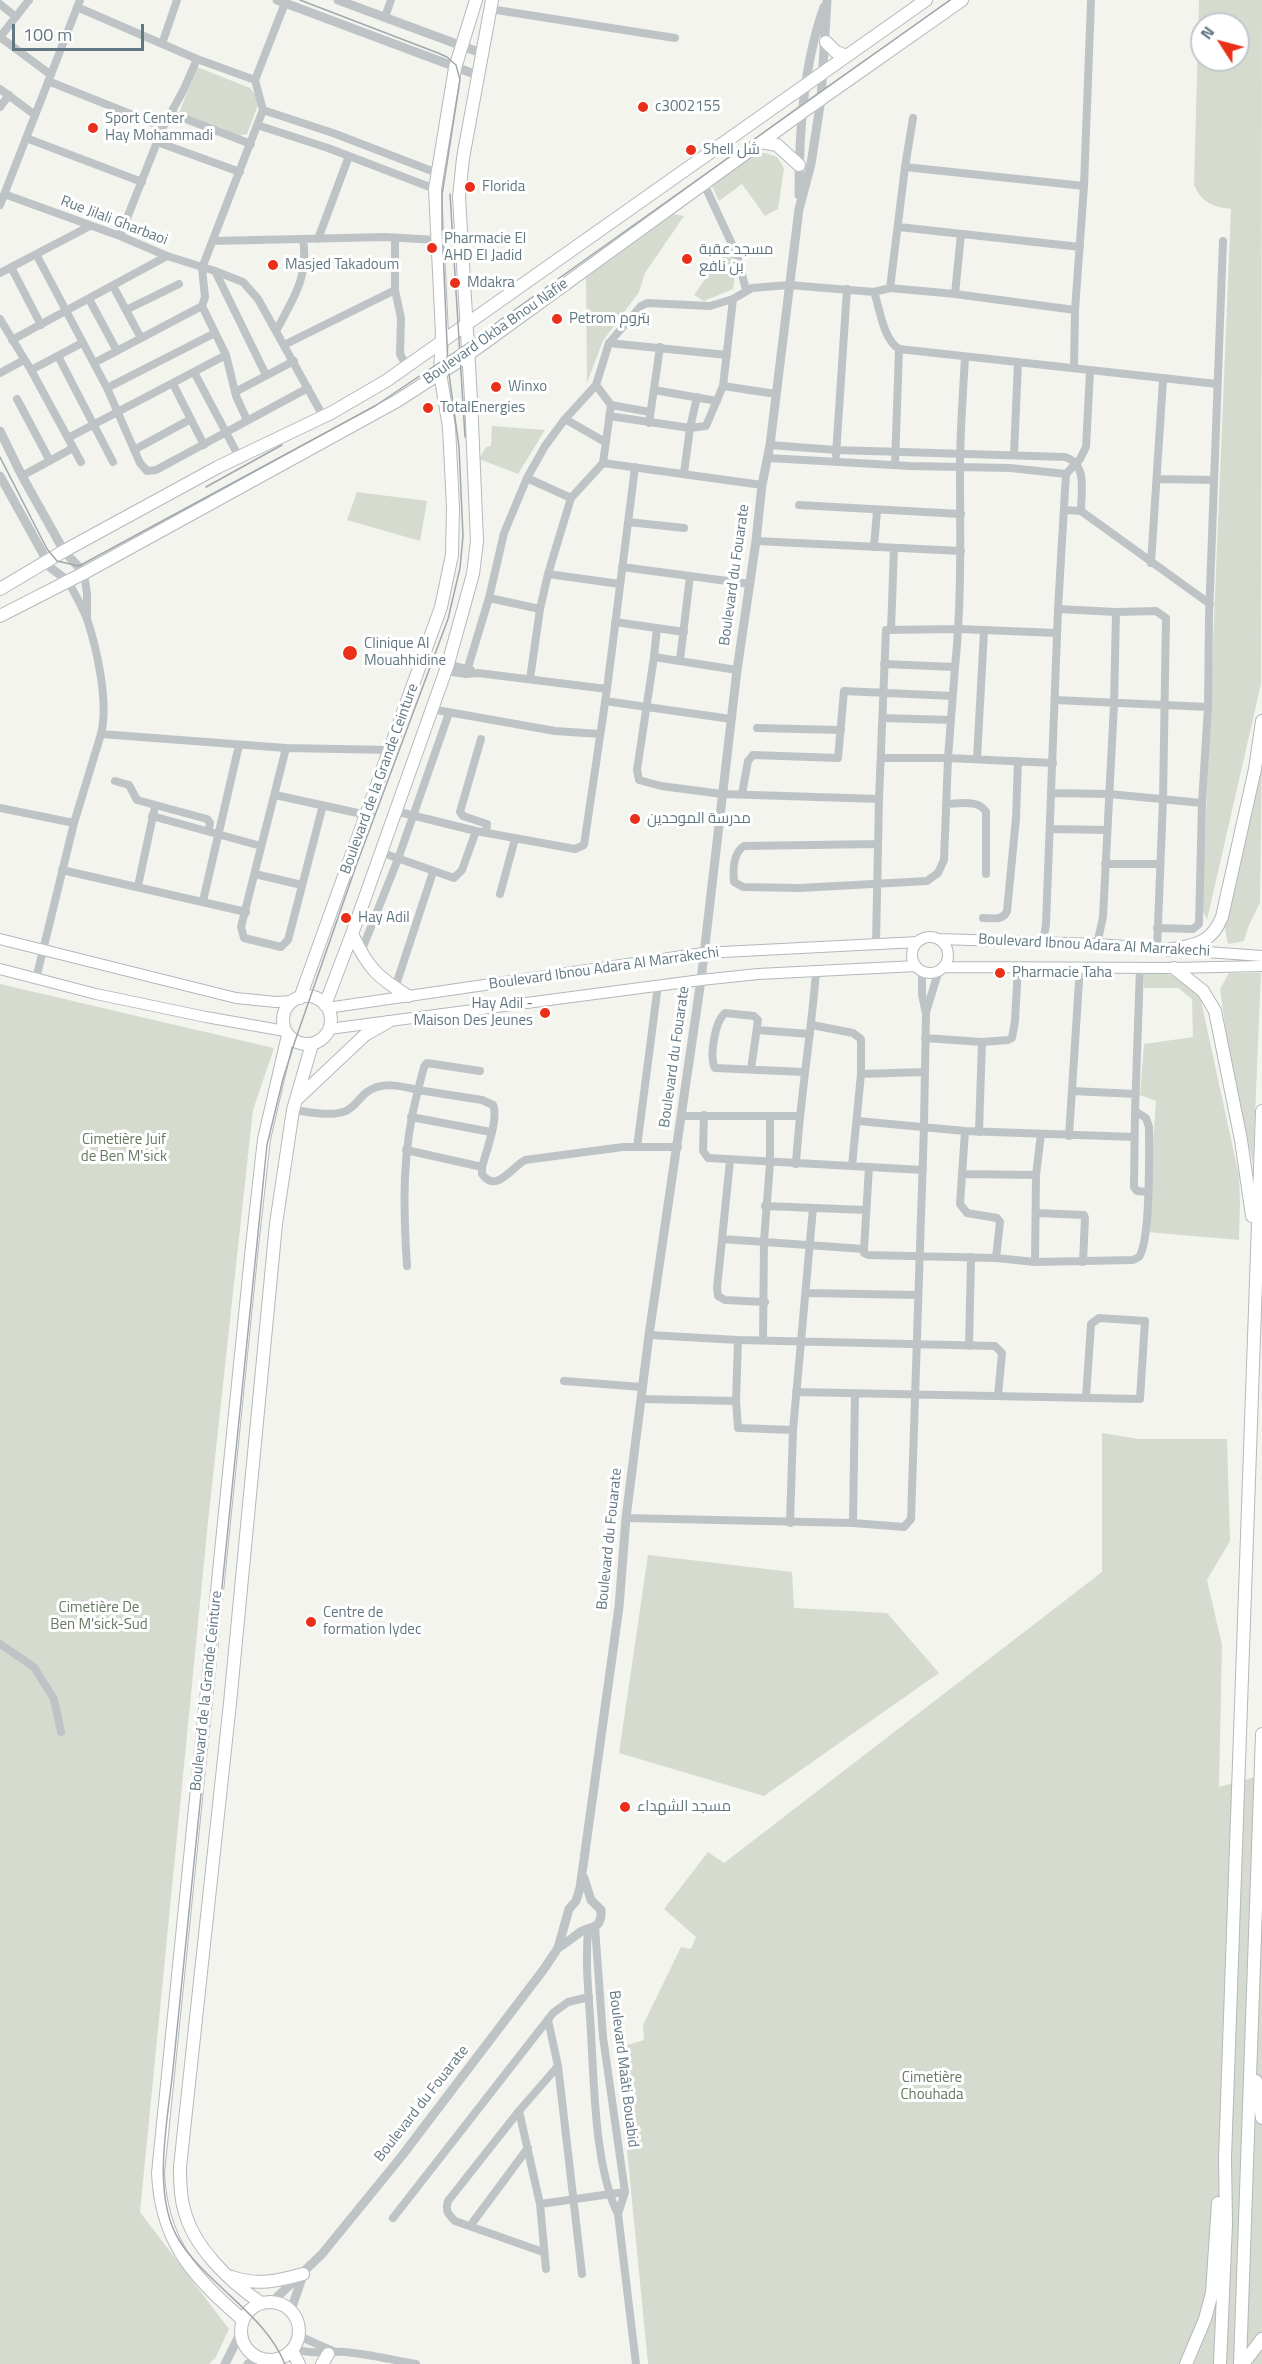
<!DOCTYPE html>
<meta charset="utf-8">
<style>
body{margin:0}
#map{position:relative;width:1262px;height:2364px;overflow:hidden;background:#f4f4ef;font-family:"Titillium Web",sans-serif}
canvas{display:block}
.north{position:absolute;left:1190px;top:12px;width:60px;height:60px;box-sizing:border-box;background:#fff;border:2px solid #c0c9cd;border-radius:50%;rotate:306deg;font-size:16px;font-weight:700;line-height:24px;text-align:center;color:#617882}
.north::after{content:'';display:block;margin:auto;width:21px;height:27px;background:#eb3019;clip-path:polygon(50% 0,100% 100%,50% 72%,0 100%)}
.scale{position:absolute;left:12px;top:24px;width:132px;height:27px;box-sizing:border-box;border:3px solid #617882;border-top:0;padding-left:8px;font-size:18px;line-height:21px;white-space:nowrap;color:#617882;-webkit-text-stroke:4px #fff;paint-order:stroke}
</style>
<div id="map">
<canvas width="1262" height="2364"></canvas>
<div class="north">N</div>
<div class="scale">100 m</div>
</div>
<script>
const ctx = document.querySelector('canvas').getContext('2d');
ctx.lineJoin = 'round';
function fill(path, color) { ctx.fillStyle = color; ctx.fill(path, 'evenodd'); }
function strokePath(path, color, width, dash) { ctx.strokeStyle = color; ctx.lineWidth = width; ctx.lineCap = dash ? 'butt' : 'round'; ctx.setLineDash(dash || []); ctx.stroke(path); }
function drawText(font, color, halo, rows, align = 'center') {
  ctx.font = font + ' "Titillium Web",Cairo,sans-serif'; ctx.lineWidth = 6; ctx.setLineDash([]); ctx.textBaseline = 'middle'; ctx.strokeStyle = halo; ctx.fillStyle = color; for (const [text, x, y, turn = 0] of rows) {
    ctx.save(); ctx.translate(x, y); ctx.rotate((+turn || 0) * Math.PI / 180); ctx.textAlign = isNaN(turn) ? turn : align; if (halo) ctx.strokeText(text, 0, 0); ctx.fillText(text, 0, 0); ctx.restore();
  }
}
fill(new Path2D(`
 M 1199,0 L 1262,0 L 1261,684 L 1207,920 L 1202,909 L 1231,209 C 1213,207 1201,202 1194,185 ZM 1202,24 L 1238,24 L 1238,60 L 1202,60 Z
 M 197,67 L 250,88 L 260,100 L 247,134 L 238,136 L 179,113 Z
 M 757,153 L 766,153 L 777,157 L 784,168 L 778,209 L 765,216 L 742,184 L 719,201 L 711,184 Z
 M 674,214 L 684,216 L 645,273 L 639,292 L 603,341 L 587,383 L 586,278 Z
 M 728,246 C 740,256 735,275 733,289 L 704,301 L 694,295 Z
 M 492,426 L 545,430 L 518,474 L 479,459 L 486,447 L 491,446 Z
 M 357,492 L 427,501 L 420,541 L 347,520 Z
 M 1262,758 L 1260,903 L 1249,925 L 1244,941 L 1228,944 L 1224,923 Z
 M 1144,971 C 1170,971 1182,978 1200,996 L 1239,1176 L 1240,1204 L 1239,1240 L 1146,1232 L 1156,1101 L 1140,1095 L 1144,1044 L 1193,1037 L 1192,999 L 1178,988 L 1144,988 Z
 M 1229,973 L 1261,973 L 1253,1164 L 1228,1047 L 1220,989 Z
 M 0,984 L 274,1048 L 253,1110 L 208,1522 L 140,2212 L 229,2329 L 216,2357 L 209,2364 L 0,2364 Z
 M 1102,1433 L 1139,1439 L 1227,1439 L 1230,1541 L 1207,1580 L 1222,1645 L 1219,1787 L 1262,1775 L 1262,2364 L 648,2364 L 617,2048 L 644,2040 L 643,2025 L 681,1947 L 691,1949 L 696,1937 L 664,1909 L 708,1852 L 724,1863 L 1102,1572 Z
 M 648,1555 L 792,1572 L 794,1608 L 887,1613 L 939,1673 L 764,1796 L 619,1753 Z`), '#d6dbd0');
const secondary = new Path2D(`
 M912 955a18 18 0 1 1 36 0a18 18 0 1 1-36 0Z
 M 0,939 L 236,998 L 276,1002 L 294,1001
 M 939,939 L 1097,944 L 1262,956
 M 943,967 L 1174,968 L 1262,966
 M 0,969 L 96,994 L 206,1017 L 285,1031
 M 327,1008 L 703,953 L 918,942
 M 329,1029 L 701,980 L 758,974 L 916,966`);
const primary = new Path2D(`
 M 826,42 L 836,52 L 847,56
 M 761,142 L 777,145 L 799,165
 M 0,589 L 64,551 L 218,467 L 331,413 L 386,381 L 926,0
 M 0,616 L 84,573 L 397,401 L 462,359 L 804,111 L 962,0
 M 352,934 C 368,968 377,977 408,996
 M283 1020a24 24 0 1 1 48 0a24 24 0 1 1-48 0Z
 M 300,998 L 441,607 L 452,555 L 453,507 L 449,427 L 440,373 L 442,334 L 435,189 L 455,68 L 476,0
 M 325,1005 L 352,934 L 448,664 L 473,574 L 477,541 L 471,399 L 459,197 L 463,158 L 492,0
 M 296,1100 L 365,1035 L 388,1022
 M 232,2277 C 257,2286 278,2281 303,2274
 M241 2331a29 29 0 1 1 58 0a29 29 0 1 1-58 0Z
 M 261,2303 C 230,2282 193,2247 184,2209 C 180,2196 180,2181 180,2167 L 230,1703 L 276,1224 L 293,1110 L 312,1044
 M 243,2320 C 193,2277 161,2242 158,2173 L 252,1246 L 264,1139 L 288,1035
 M 292,2351 L 299,2364
 M 322,2364 L 328,2354`);
const trunk = new Path2D(`
 M 1168,950 C 1195,945 1211,944 1222,917 L 1255,769 L 1262,721
 M 1174,968 L 1203,991 L 1215,1011 L 1241,1140 L 1252,1216
 M 1256,2081 L 1262,2118
 M 1186,2364 L 1205,2319 L 1212,2293 L 1218,2203
 M 1220,2364 L 1226,2224 L 1225,2158 L 1262,1111
 M 1240,2364 L 1262,1734
 M 1243,2364 L 1262,2339`);
strokePath(secondary, '#b1b8bb', 12);
strokePath(primary, '#b4b9bc', 14);
strokePath(trunk, '#b3b8ba', 14);
strokePath(new Path2D(`
 M 0,4 L 16,17
 M 77,7 L 197,59 L 255,80
 M 490,9 L 675,38
 M 385,17 L 391,0
 M 0,37 L 51,75
 M 0,37 L 29,0
 M 162,44 L 177,0
 M 48,81 L 163,127
 M 0,89 L 35,115
 M 0,107 L 9,95
 M 263,110 L 333,133 L 437,173
 M 170,113 L 251,144
 M 257,125 L 328,148 L 435,189
 M 26,138 L 142,182
 M 157,142 L 240,172
 M 905,167 L 1084,186
 M 704,184 L 737,255 L 746,290
 M 4,194 L 120,236 L 167,256 L 215,271 L 243,282 L 258,299 L 323,416
 M 0,205 L 80,0
 M 899,227 L 1080,247
 M 120,236 L 163,127 L 183,91 L 197,59
 M 318,239 L 349,156
 M 213,241 L 385,237 L 437,240
 M 36,254 L 107,388 L 140,463 L 147,471 L 156,470 L 308,388
 M 11,267 L 41,325
 M 215,271 L 266,375
 M 0,273 L 90,226
 M 113,286 L 141,338
 M 890,288 L 905,167 L 913,118
 M 395,290 L 401,318 L 400,354 L 407,367
 M 874,292 C 880,309 883,339 899,349 L 1217,384
 M 955,294 L 961,234
 M 89,299 L 117,351
 M 202,306 L 226,355 L 236,396 L 247,420
 M 126,310 L 179,284
 M 0,319 L 31,370 L 81,462
 M 276,331 C 293,299 309,277 303,239
 M 12,340 L 167,256
 M 609,343 L 727,355
 M 284,345 L 395,290 L 395,238
 M 58,356 L 113,462
 M 94,363 L 202,306 L 205,297 L 202,268 L 263,110 L 255,80 L 285,3
 M 1074,368 L 1075,310 L 1084,186 L 1091,0
 M 31,370 L 82,343
 M 194,372 L 239,457
 M 0,373 L 24,360
 M 173,384 L 204,445
 M 596,385 L 611,405 L 603,463
 M 723,386 L 776,394
 M 107,388 L 215,333
 M 654,390 L 717,401
 M 235,392 L 294,361
 M 17,399 L 50,461
 M 611,405 L 650,412
 M 609,416 L 690,428 L 706,426 L 723,386 L 733,299
 M 565,419 L 605,442
 M 649,423 L 660,347
 M 68,438 L 226,355
 M 770,445 L 836,450 L 1065,457 C 1088,464 1081,492 1081,511
 M 134,450 L 191,419
 M 836,455 L 847,289
 M 1014,455 L 1018,362
 M 768,458 L 910,466 L 1010,468 L 1066,474
 M 895,465 L 899,349
 M 684,473 L 690,428 L 697,397
 M 22,476 L 73,448
 M 527,478 L 571,498
 M 1157,479 L 1214,480
 M 799,505 L 961,514
 M 1064,510 L 1081,511 L 1210,604
 M 628,522 L 684,528
 M 756,541 L 961,551
 M 874,547 L 877,511
 M 1151,563 L 1163,380
 M 622,567 L 750,584
 M 84,573 L 87,594 L 87,617
 M 548,574 L 620,584
 M 68,581 C 75,594 82,606 87,619 C 97,649 109,703 101,734 L 286,748 L 392,750
 M 489,598 L 540,609 L 548,574 L 571,498 L 603,463 L 762,485
 M 1058,609 L 1116,612 L 1114,704 L 1103,917 L 1097,944
 M 1116,612 L 1156,611 L 1166,618 L 1163,800 L 1157,949
 M 615,622 L 684,632
 M 657,628 L 654,657 L 637,770 L 639,780 L 661,786 L 722,794 L 879,799
 M 891,630 L 894,548
 M 654,657 L 737,670
 M 680,660 L 690,576
 M 448,664 L 471,670
 M 955,667 C 962,600 960,535 960,468 C 960,431 963,394 965,357
 M 445,671 L 466,674 L 478,673 L 607,689
 M 466,674 L 489,598 L 504,533 L 527,478 L 545,446 L 565,419 L 596,385 L 609,343 L 641,306 L 647,303 L 710,306 L 733,299 L 752,288 L 789,285 L 874,292 L 890,288 L 955,294 L 1075,310
 M 530,679 L 540,609
 M 1055,700 L 1208,707
 M 605,701 L 731,719
 M 431,709 L 555,731 L 600,734
 M 883,718 L 951,720
 M 757,728 L 841,730
 M 481,739 L 460,812 L 463,816 L 487,824 L 486,833
 M 286,748 L 241,927 L 244,938 L 281,947 L 288,940 L 323,805
 M 881,758 L 948,758 L 1053,763
 M 977,759 L 984,631
 M 115,781 L 129,785 L 137,800 L 207,819 L 210,823 L 209,830
 M 1051,793 L 1109,794 L 1202,803 L 1208,707 L 1209,616 L 1223,241
 M 742,794 L 748,761 L 753,755 L 838,758 L 844,691 L 952,696
 M 275,795 L 367,815
 M 947,804 C 959,804 979,799 986,812 L 986,874
 M 0,808 L 74,823
 M 395,811 L 476,831 L 575,849 L 584,845 L 607,689 L 635,467
 M 152,816 L 261,846
 M 1050,829 L 1107,830
 M 878,844 L 744,846 C 733,853 733,871 734,882 L 743,887 L 800,888 L 927,881 L 938,873 L 944,860 L 948,758 L 955,667 L 884,664
 M 380,852 L 454,878 L 462,870 L 476,831
 M 1105,864 L 1160,864
 M 62,870 L 246,912
 M 255,874 L 302,885
 M 138,886 L 154,811
 M 500,894 L 515,839
 M 203,901 L 239,745
 M 983,918 C 993,918 1003,921 1007,911 L 1016,818 L 1018,761
 M 1157,928 L 1193,929 L 1199,924 L 1202,803
 M 1043,942 L 1046,924 L 1058,609 L 1066,474 L 1080,459 L 1086,447 L 1090,371
 M 876,943 L 879,799 L 886,630 L 959,629 L 1057,633
 M 361,952 L 398,859 L 449,713
 M 36,979 L 74,823 L 101,734
 M 395,988 L 433,872
 M 926,1012 L 939,970
 M 812,1025 L 853,1033 L 861,1039 L 861,1074 L 852,1166
 M 757,1030 L 810,1034
 M 925,1038 L 982,1042
 M 751,1069 L 758,1020 L 754,1016 L 725,1013 C 715,1021 709,1057 715,1068 L 804,1072
 M 480,1071 L 427,1063 L 424,1067 L 418,1090 L 482,1100 L 493,1105 C 499,1118 486,1152 482,1167 L 482,1174 C 496,1194 512,1167 525,1160 L 623,1147 L 678,1147
 M 861,1074 L 924,1072
 M 1072,1091 L 1136,1094
 M 293,1110 C 309,1112 331,1117 346,1111 C 355,1107 359,1098 367,1092 C 382,1081 402,1086 418,1090 C 402,1150 403,1204 407,1266
 M 1135,1111 L 1134,1187 L 1137,1191 L 1148,1192
 M 704,1115 L 703,1151 L 708,1158 L 923,1170
 M 682,1116 L 799,1116
 M 411,1117 L 491,1132
 M 858,1121 L 965,1131 L 1134,1137
 M 965,1131 L 960,1204 L 967,1213 L 997,1218 L 1000,1222 L 996,1258
 M 979,1132 L 982,1042 L 1008,1040 L 1012,1038 L 1015,1021 L 1018,966
 M 1069,1136 L 1080,966
 M 637,1147 L 658,985
 M 406,1150 L 482,1167
 M 730,1161 L 722,1239 L 864,1249
 M 796,1164 C 800,1099 811,1036 816,972
 M 869,1167 L 864,1249 L 864,1253 L 868,1255 L 996,1258 L 1035,1262 L 1133,1260 L 1139,1257 C 1151,1239 1149,1153 1149,1127 L 1146,1118 L 1135,1111 L 1140,967
 M 962,1174 L 1036,1175
 M 765,1206 L 866,1210
 M 1036,1213 L 1084,1215 L 1085,1218 L 1083,1262
 M 722,1239 L 717,1288 L 718,1296 L 725,1300 L 765,1302
 M 1035,1262 L 1036,1175 L 1041,1134
 M 807,1293 L 918,1295
 M 649,1335 L 738,1340 L 995,1346 L 1002,1353 L 998,1396
 M 738,1340 L 736,1401 L 738,1428 L 793,1430
 M 763,1340 L 764,1241 L 770,1163 L 770,1116
 M 969,1346 L 971,1257
 M 564,1381 L 642,1387
 M 796,1392 L 1140,1399 L 1145,1321 L 1099,1318 L 1091,1324 L 1086,1397
 M 641,1399 L 736,1401
 M 626,1518 L 853,1523 L 904,1527 L 911,1519 L 924,1126 L 926,1014 L 922,995 L 922,970
 M 790,1523 L 793,1430 L 813,1208
 M 853,1523 L 855,1394
 M 0,1644 L 34,1667 L 54,1699 L 61,1732
 M 595,1927 L 603,2037 L 625,2192 L 618,2214
 M 588,1931 C 585,1965 589,1998 591,2032 C 594,2085 595,2168 618,2214 L 636,2364
 M 548,2020 L 558,2066 L 582,2274
 M 519,2111 L 540,2204 L 546,2269
 M 540,2204 L 625,2192
 M 393,2218 L 553,2013 L 568,2002 L 589,1997
 M 470,2226 L 528,2148
 M 543,2252 L 455,2221 C 448,2214 445,2211 448,2201 L 519,2111 L 558,2066
 M 299,2336 L 335,2352
 M 294,2349 C 314,2355 326,2351 345,2352 C 369,2354 392,2360 416,2364`), '#bec4c6', 8);
strokePath(new Path2D(`
 M 277,0 L 477,75
 M 338,0 L 481,53
 M 799,195 C 799,134 803,66 824,7
 M 0,431 L 22,476 L 64,551 L 84,573
 M 0,476 L 51,568 L 68,581
 M 558,1948 C 565,1944 572,1938 579,1933 C 590,1925 602,1931 601,1910 L 591,1900 L 584,1878
 M 273,2301 L 322,2254 L 401,2157 L 544,1969 L 558,1948 L 569,1909 L 576,1901 L 580,1888 L 619,1607 L 626,1518 L 649,1335 L 701,980 L 737,670 L 756,541 L 762,485 L 770,445 L 799,209 L 811,164 L 821,99 L 827,0
 M 291,2310 L 303,2275
 M 225,2364 L 241,2332
 M 248,2364 L 258,2358`), '#bec4c6', 9);
strokePath(secondary, '#fff', 10);
strokePath(primary, '#fff', 12);
strokePath(trunk, '#fff', 12);
strokePath(new Path2D(`
 M 450,194 L 465,437
 M 0,457 L 47,549 L 57,561 L 79,566 L 375,406 L 461,348 L 950,0
 M 206,487 L 282,445
 M 285,2364 C 271,2331 246,2311 221,2287 C 206,2273 190,2258 179,2240 C 151,2194 168,2120 173,2069 L 267,1145 L 283,1079 L 295,1041 L 356,866 L 448,619 L 460,568 L 463,536 L 459,447 L 448,367 L 442,226 L 442,195 L 460,80 L 456,65 L 447,57 L 438,53 L 300,0`), '#9fa8ac', 1.5);
for (const [x, y, r, color] of [
 [643,107,6,"#eb3019"],
 [93,128,6,"#eb3019"],
 [691,150,6,"#eb3019"],
 [470,187,6,"#eb3019"],
 [432,248,6,"#eb3019"],
 [687,259,6,"#eb3019"],
 [273,265,6,"#eb3019"],
 [455,283,6,"#eb3019"],
 [557,319,6,"#eb3019"],
 [496,387,6,"#eb3019"],
 [428,408,6,"#eb3019"],
 [350,653,8,"#eb3019"],
 [635,819,6,"#eb3019"],
 [346,918,6,"#eb3019"],
 [1000,973,6,"#eb3019"],
 [545,1013,6,"#eb3019"],
 [311,1622,6,"#eb3019"],
 [625,1807,6,"#eb3019"]
]) { const dot = new Path2D(); dot.arc(x, y, r, 0, 2 * Math.PI); ctx.fillStyle = color; ctx.fill(dot); strokePath(dot, '#fff', 2); }
drawText('15px', '#617882', '#fff', [
 ["c3002155",655,107],
 ["Sport Center",105,119],
 ["Hay Mohammadi",105,136],
 ["Shell شل",703,150],
 ["Florida",482,187],
 ["Pharmacie El",444,239],
 ["AHD El Jadid",444,256],
 ["مسجد عقبة",699,250],
 ["بن نافع",699,267],
 ["Masjed Takadoum",285,265],
 ["Mdakra",467,283],
 ["Petrom بتروم",569,319],
 ["Winxo",508,387],
 ["TotalEnergies",440,408],
 ["Clinique Al",364,644],
 ["Mouahhidine",364,661],
 ["مدرسة الموحدين",647,819],
 ["Hay Adil",358,918],
 ["Pharmacie Taha",1012,973],
 ["Hay Adil -",533,1004,"right"],
 ["Maison Des Jeunes",533,1021,"right"],
 ["Centre de",323,1613],
 ["formation lydec",323,1630],
 ["مسجد الشهداء",637,1807]
], 'left');
drawText('15px', '#617882', '#fff', [
 ["Rue Jilali Gharbaoi",114,221,21],
 ["Boulevard Okba Bnou Nafie",496,332,-35],
 ["Boulevard du Fouarate",735,575,-82],
 ["Boulevard de la Grande Ceinture",380,779,-70],
 ["Boulevard Ibnou Adara Al Marrakechi",1094,946,3],
 ["Boulevard Ibnou Adara Al Marrakechi",604,969,-8],
 ["Boulevard du Fouarate",675,1057,-82],
 ["Boulevard du Fouarate",610,1539,-84],
 ["Boulevard de la Grande Ceinture",207,1691,-84],
 ["Boulevard Maâti Bouabid",623,2069,83],
 ["Boulevard du Fouarate",422,2104,-52]
]);
drawText('15px', '#687961', '#fff', [
 ["Cimetière Juif",124,1140],
 ["de Ben M'sick",124,1157],
 ["Cimetière De",99,1608],
 ["Ben M'sick-Sud",99,1625],
 ["Cimetière",932,2078],
 ["Chouhada",932,2095]
]);
</script>
